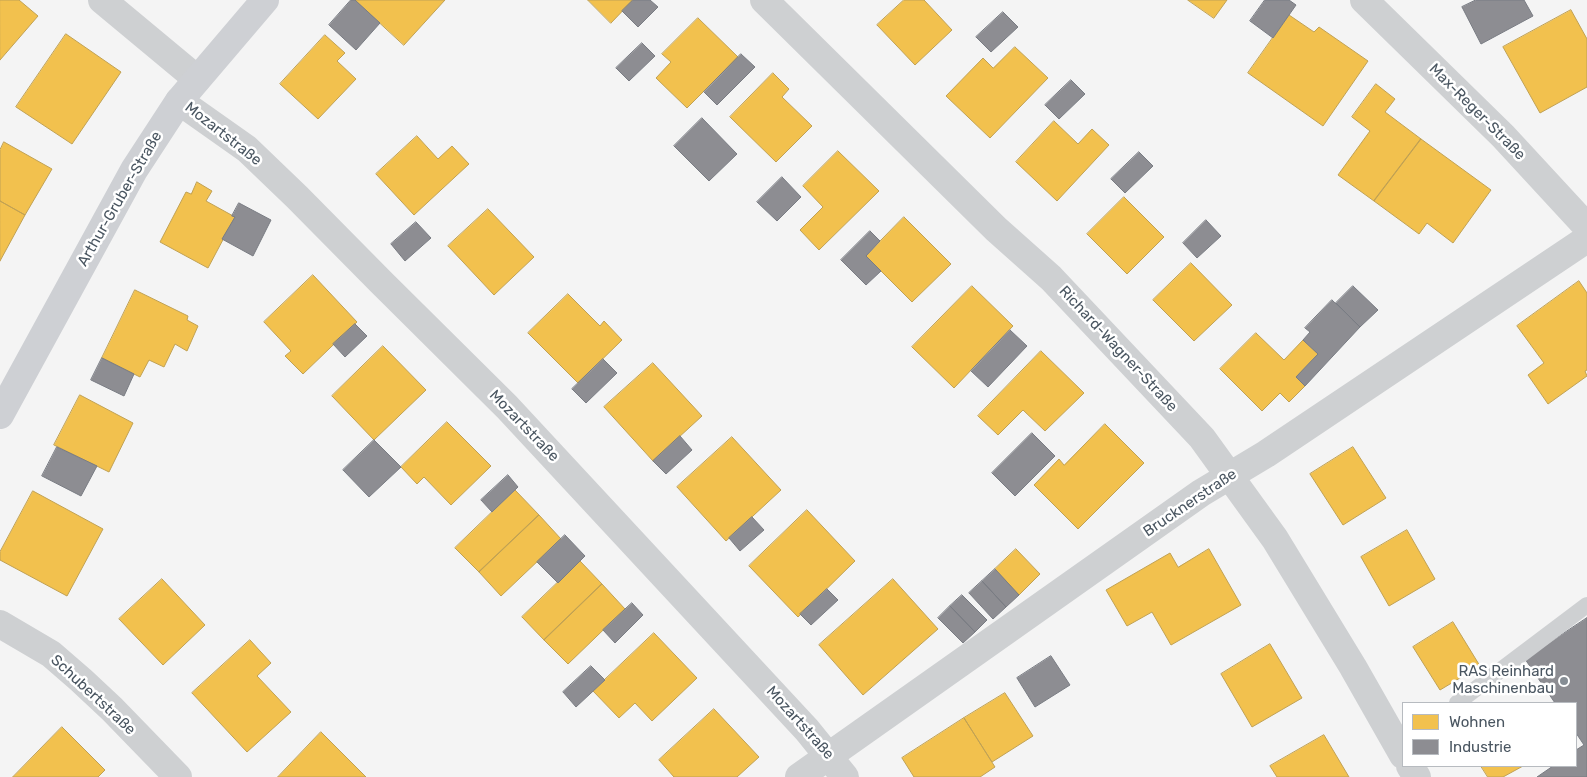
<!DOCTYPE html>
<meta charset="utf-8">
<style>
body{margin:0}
#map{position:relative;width:1587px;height:777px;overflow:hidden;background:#f4f4f4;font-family:Rubik,sans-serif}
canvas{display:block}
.legend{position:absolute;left:1402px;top:702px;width:175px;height:65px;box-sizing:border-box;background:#fff;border:1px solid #b7bbc0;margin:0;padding:6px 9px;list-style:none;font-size:15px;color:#4a5661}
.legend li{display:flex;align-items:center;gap:10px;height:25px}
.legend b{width:25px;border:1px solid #b7bbc0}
</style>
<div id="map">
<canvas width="1587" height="777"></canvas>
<ul class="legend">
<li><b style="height:14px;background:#f2c14e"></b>Wohnen</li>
<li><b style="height:14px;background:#8d8d92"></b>Industrie</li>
</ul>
</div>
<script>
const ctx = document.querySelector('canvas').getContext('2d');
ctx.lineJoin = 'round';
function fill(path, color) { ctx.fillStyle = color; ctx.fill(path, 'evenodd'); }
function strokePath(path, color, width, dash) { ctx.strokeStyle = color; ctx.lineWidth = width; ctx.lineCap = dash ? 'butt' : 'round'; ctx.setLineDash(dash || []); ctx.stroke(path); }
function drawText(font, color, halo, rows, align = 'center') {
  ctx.font = font + ' Rubik,sans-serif'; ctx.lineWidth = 5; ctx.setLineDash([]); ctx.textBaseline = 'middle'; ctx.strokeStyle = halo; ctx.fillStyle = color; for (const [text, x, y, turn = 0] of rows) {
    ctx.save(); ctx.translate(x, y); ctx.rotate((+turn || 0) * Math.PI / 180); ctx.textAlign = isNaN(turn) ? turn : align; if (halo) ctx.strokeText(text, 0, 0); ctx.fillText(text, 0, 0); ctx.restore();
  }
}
const homes = new Path2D(`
 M 0,0 L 19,0 L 38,16 L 0,60 Z
 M 355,0 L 445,0 L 404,45 Z
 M 588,0 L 633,0 L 611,23 Z
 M 904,0 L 924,0 L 952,30 L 915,65 L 877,25 Z
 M 1188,0 L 1227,0 L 1214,18 Z
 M 1571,10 L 1587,39 L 1587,87 L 1540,113 L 1503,47 Z
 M 1289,15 L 1314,32 L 1319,27 L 1368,61 L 1323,126 L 1248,73 Z
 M 698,18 L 738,57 L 687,108 L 656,78 L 671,62 L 662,54 Z
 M 66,34 L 121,72 L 72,144 L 16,107 Z
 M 325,35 L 345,53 L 337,61 L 356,79 L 318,119 L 280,84 Z
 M 1015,47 L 1048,78 L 990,138 L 946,96 L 983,58 L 993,68 Z
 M 773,73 L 789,89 L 782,97 L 812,126 L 776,162 L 730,117 Z
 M 1376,84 L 1395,99 L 1385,112 L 1421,139 L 1374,201 L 1338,175 L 1370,131 L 1352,117 Z
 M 1054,121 L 1078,144 L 1092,129 L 1109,145 L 1057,201 L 1016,162 Z
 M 417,136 L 438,159 L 452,146 L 469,164 L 414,215 L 376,174 Z
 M 1421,139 L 1491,190 L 1453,243 L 1427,223 L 1419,234 L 1374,201 Z
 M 4,142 L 52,169 L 25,215 L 0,201 L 0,150 Z
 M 838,151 L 879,191 L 819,250 L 800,230 L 823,207 L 803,186 Z
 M 197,182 L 212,191 L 206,201 L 235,217 L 208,268 L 160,242 L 186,192 L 191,194 Z
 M 1124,197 L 1164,237 L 1127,274 L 1087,234 Z
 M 0,201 L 25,215 L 0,261 Z
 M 488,209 L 534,257 L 494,295 L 448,246 Z
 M 904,217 L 951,264 L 912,302 L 866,256 Z
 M 1191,263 L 1232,305 L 1194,341 L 1153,300 Z
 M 313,275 L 357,322 L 303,374 L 285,356 L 291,351 L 264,322 Z
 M 1579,281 L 1587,293 L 1587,370 L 1585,371 L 1587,376 L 1548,404 L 1528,375 L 1544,363 L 1517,326 Z
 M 972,286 L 1013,326 L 954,388 L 912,347 Z
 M 135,290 L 188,316 L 187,320 L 198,326 L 187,351 L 175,344 L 164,367 L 149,360 L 140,377 L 102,358 Z
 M 568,294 L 600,326 L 604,321 L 622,340 L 578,383 L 528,333 Z
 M 1256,333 L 1284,360 L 1303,340 L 1318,354 L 1296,377 L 1305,386 L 1289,402 L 1280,393 L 1262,411 L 1220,369 Z
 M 383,346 L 426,390 L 374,440 L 332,396 Z
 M 1041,351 L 1084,393 L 1045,431 L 1023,410 L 998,435 L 978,416 Z
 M 653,363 L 702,416 L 653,461 L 604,407 Z
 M 80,395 L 133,423 L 109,472 L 54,445 Z
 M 447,422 L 491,466 L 451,505 L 424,477 L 417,484 L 401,467 Z
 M 1105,424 L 1144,463 L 1078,529 L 1034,485 L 1059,459 L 1064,465 Z
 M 732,437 L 781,490 L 726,541 L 677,487 Z
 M 1353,447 L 1386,498 L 1343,525 L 1310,474 Z
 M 515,490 L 539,515 L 479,572 L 455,548 Z
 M 33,491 L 103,529 L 67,596 L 0,560 L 0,552 Z
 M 807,510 L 855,561 L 798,617 L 749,566 Z
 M 539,515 L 561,539 L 501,596 L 479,572 Z
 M 1407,530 L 1435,579 L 1389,606 L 1361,557 Z
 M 1016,549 L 1040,574 L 1019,595 L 995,569 Z
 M 1209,549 L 1241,605 L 1171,645 L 1152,612 L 1127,626 L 1106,590 L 1170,553 L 1178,567 Z
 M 580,561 L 602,584 L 544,640 L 522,617 Z
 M 162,579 L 205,625 L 163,665 L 119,619 Z
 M 893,579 L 938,629 L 863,695 L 819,645 Z
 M 602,584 L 625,609 L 568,664 L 544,640 Z
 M 1453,622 L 1480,666 L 1440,690 L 1413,647 Z
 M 654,633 L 697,678 L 652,721 L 635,703 L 619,718 L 593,691 Z
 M 250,640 L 271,663 L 257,676 L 291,712 L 247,752 L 192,693 Z
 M 1270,644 L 1302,698 L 1252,727 L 1221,674 Z
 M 1005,693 L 1033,736 L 992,762 L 964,718 Z
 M 714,709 L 759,757 L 737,777 L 674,777 L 659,760 Z
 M 964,718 L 995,767 L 980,777 L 914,777 L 902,758 Z
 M 62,727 L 105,770 L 98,777 L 13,777 Z
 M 321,732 L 366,777 L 278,777 Z
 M 1324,735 L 1349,777 L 1277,777 L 1270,766 Z
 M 1481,766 L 1523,766 L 1503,777 L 1488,777 Z`);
fill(homes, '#f2c14e');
strokePath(homes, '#c0a154', 1);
const industry = new Path2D(`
 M 351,0 L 355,0 L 380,23 L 356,50 L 329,25 Z
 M 633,0 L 650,0 L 658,7 L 638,27 L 622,11 Z
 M 1265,0 L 1289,0 L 1296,5 L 1273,38 L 1250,21 Z
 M 1476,0 L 1524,0 L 1533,16 L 1481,44 L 1462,7 Z
 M 1003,12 L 1018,27 L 991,52 L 976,37 Z
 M 642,43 L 655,56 L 629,81 L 616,68 Z
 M 741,54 L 755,67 L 717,105 L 704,92 Z
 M 1071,80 L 1085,94 L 1059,119 L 1045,105 Z
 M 702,118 L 737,154 L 709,181 L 674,146 Z
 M 1139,152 L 1153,166 L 1125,193 L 1111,179 Z
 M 782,177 L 801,197 L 777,221 L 757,202 Z
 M 239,203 L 271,220 L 253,256 L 222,239 L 235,217 L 232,216 Z
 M 1206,220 L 1221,236 L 1197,258 L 1183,243 Z
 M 416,222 L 431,238 L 405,261 L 391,244 Z
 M 870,231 L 880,241 L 866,256 L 881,271 L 866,285 L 841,260 Z
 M 1353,286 L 1378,310 L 1360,327 L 1336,303 Z
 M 1332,300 L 1360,327 L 1305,386 L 1296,377 L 1318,354 L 1303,340 L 1310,332 L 1305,328 Z
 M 355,324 L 367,336 L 345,357 L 333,344 Z
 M 1010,330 L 1027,346 L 988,387 L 971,371 Z
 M 102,358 L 134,374 L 124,396 L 91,380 Z
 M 603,359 L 617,373 L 586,403 L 572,389 Z
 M 1032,433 L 1055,456 L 1015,496 L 992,473 Z
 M 680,436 L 692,450 L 666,474 L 653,461 Z
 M 374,440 L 401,467 L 369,497 L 343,470 Z
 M 57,447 L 97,466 L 81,496 L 42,476 Z
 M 508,475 L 518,487 L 492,512 L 481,500 Z
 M 752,517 L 764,530 L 740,551 L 729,538 Z
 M 565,535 L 585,556 L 558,583 L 537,562 Z
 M 995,569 L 1019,595 L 1006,607 L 982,581 Z
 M 982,581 L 1006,607 L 993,619 L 969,593 Z
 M 827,589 L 838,600 L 811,625 L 800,614 Z
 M 962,595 L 987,620 L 975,632 L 950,606 Z
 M 632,603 L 643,615 L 615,643 L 603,630 Z
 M 950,606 L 975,632 L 963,643 L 938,618 Z
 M 1587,618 L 1587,777 L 1537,777 L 1553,766 L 1576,766 L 1576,750 L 1584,745 L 1576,733 L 1576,703 L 1555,703 L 1525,659 Z
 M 1051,656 L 1070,685 L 1035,707 L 1017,678 Z
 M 591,666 L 605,680 L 576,707 L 563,692 Z`);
fill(industry, '#8d8d92');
strokePath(industry, '#797c83', 1);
strokePath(new Path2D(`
 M 1457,703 L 1587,605`), '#ced0d2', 16);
strokePath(new Path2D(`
 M 102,0 L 197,79
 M 764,0 L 996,229 L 1051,278 L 1202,438 L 1275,539 L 1353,667 L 1403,755
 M 1364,0 L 1503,136 L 1587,227
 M 179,101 L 247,149 L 297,197 L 381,282 L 507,407 L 807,730 L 845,777
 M 0,624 L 51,654 L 81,680 L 112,709 L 178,777
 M 1410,766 L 1417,777
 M 799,777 L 1201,493 L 1266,454 L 1587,239`), '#ced0d2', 28);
strokePath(new Path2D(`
 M 0,415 L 134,170 L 179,101 L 265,0`), '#ced0d4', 28);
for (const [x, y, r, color] of [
 [1564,681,5,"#868d94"]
]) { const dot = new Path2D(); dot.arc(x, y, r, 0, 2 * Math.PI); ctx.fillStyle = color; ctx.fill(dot); strokePath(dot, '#fff', 2); }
drawText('15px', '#4a5661', '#fff', [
 ["Max-Reger-Straße",1477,112,45],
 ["Mozartstraße",223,134,38],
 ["Arthur-Gruber-Straße",120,199,-60],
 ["Richard-Wagner-Straße",1118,349,47],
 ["Mozartstraße",524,426,46],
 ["Brucknerstraße",1190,503,-34],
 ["Schubertstraße",93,695,43],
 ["Mozartstraße",800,723,48]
]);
drawText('15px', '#4a5661', '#fff', [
 ["RAS Reinhard",1554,672],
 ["Maschinenbau",1554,689]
], 'right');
</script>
